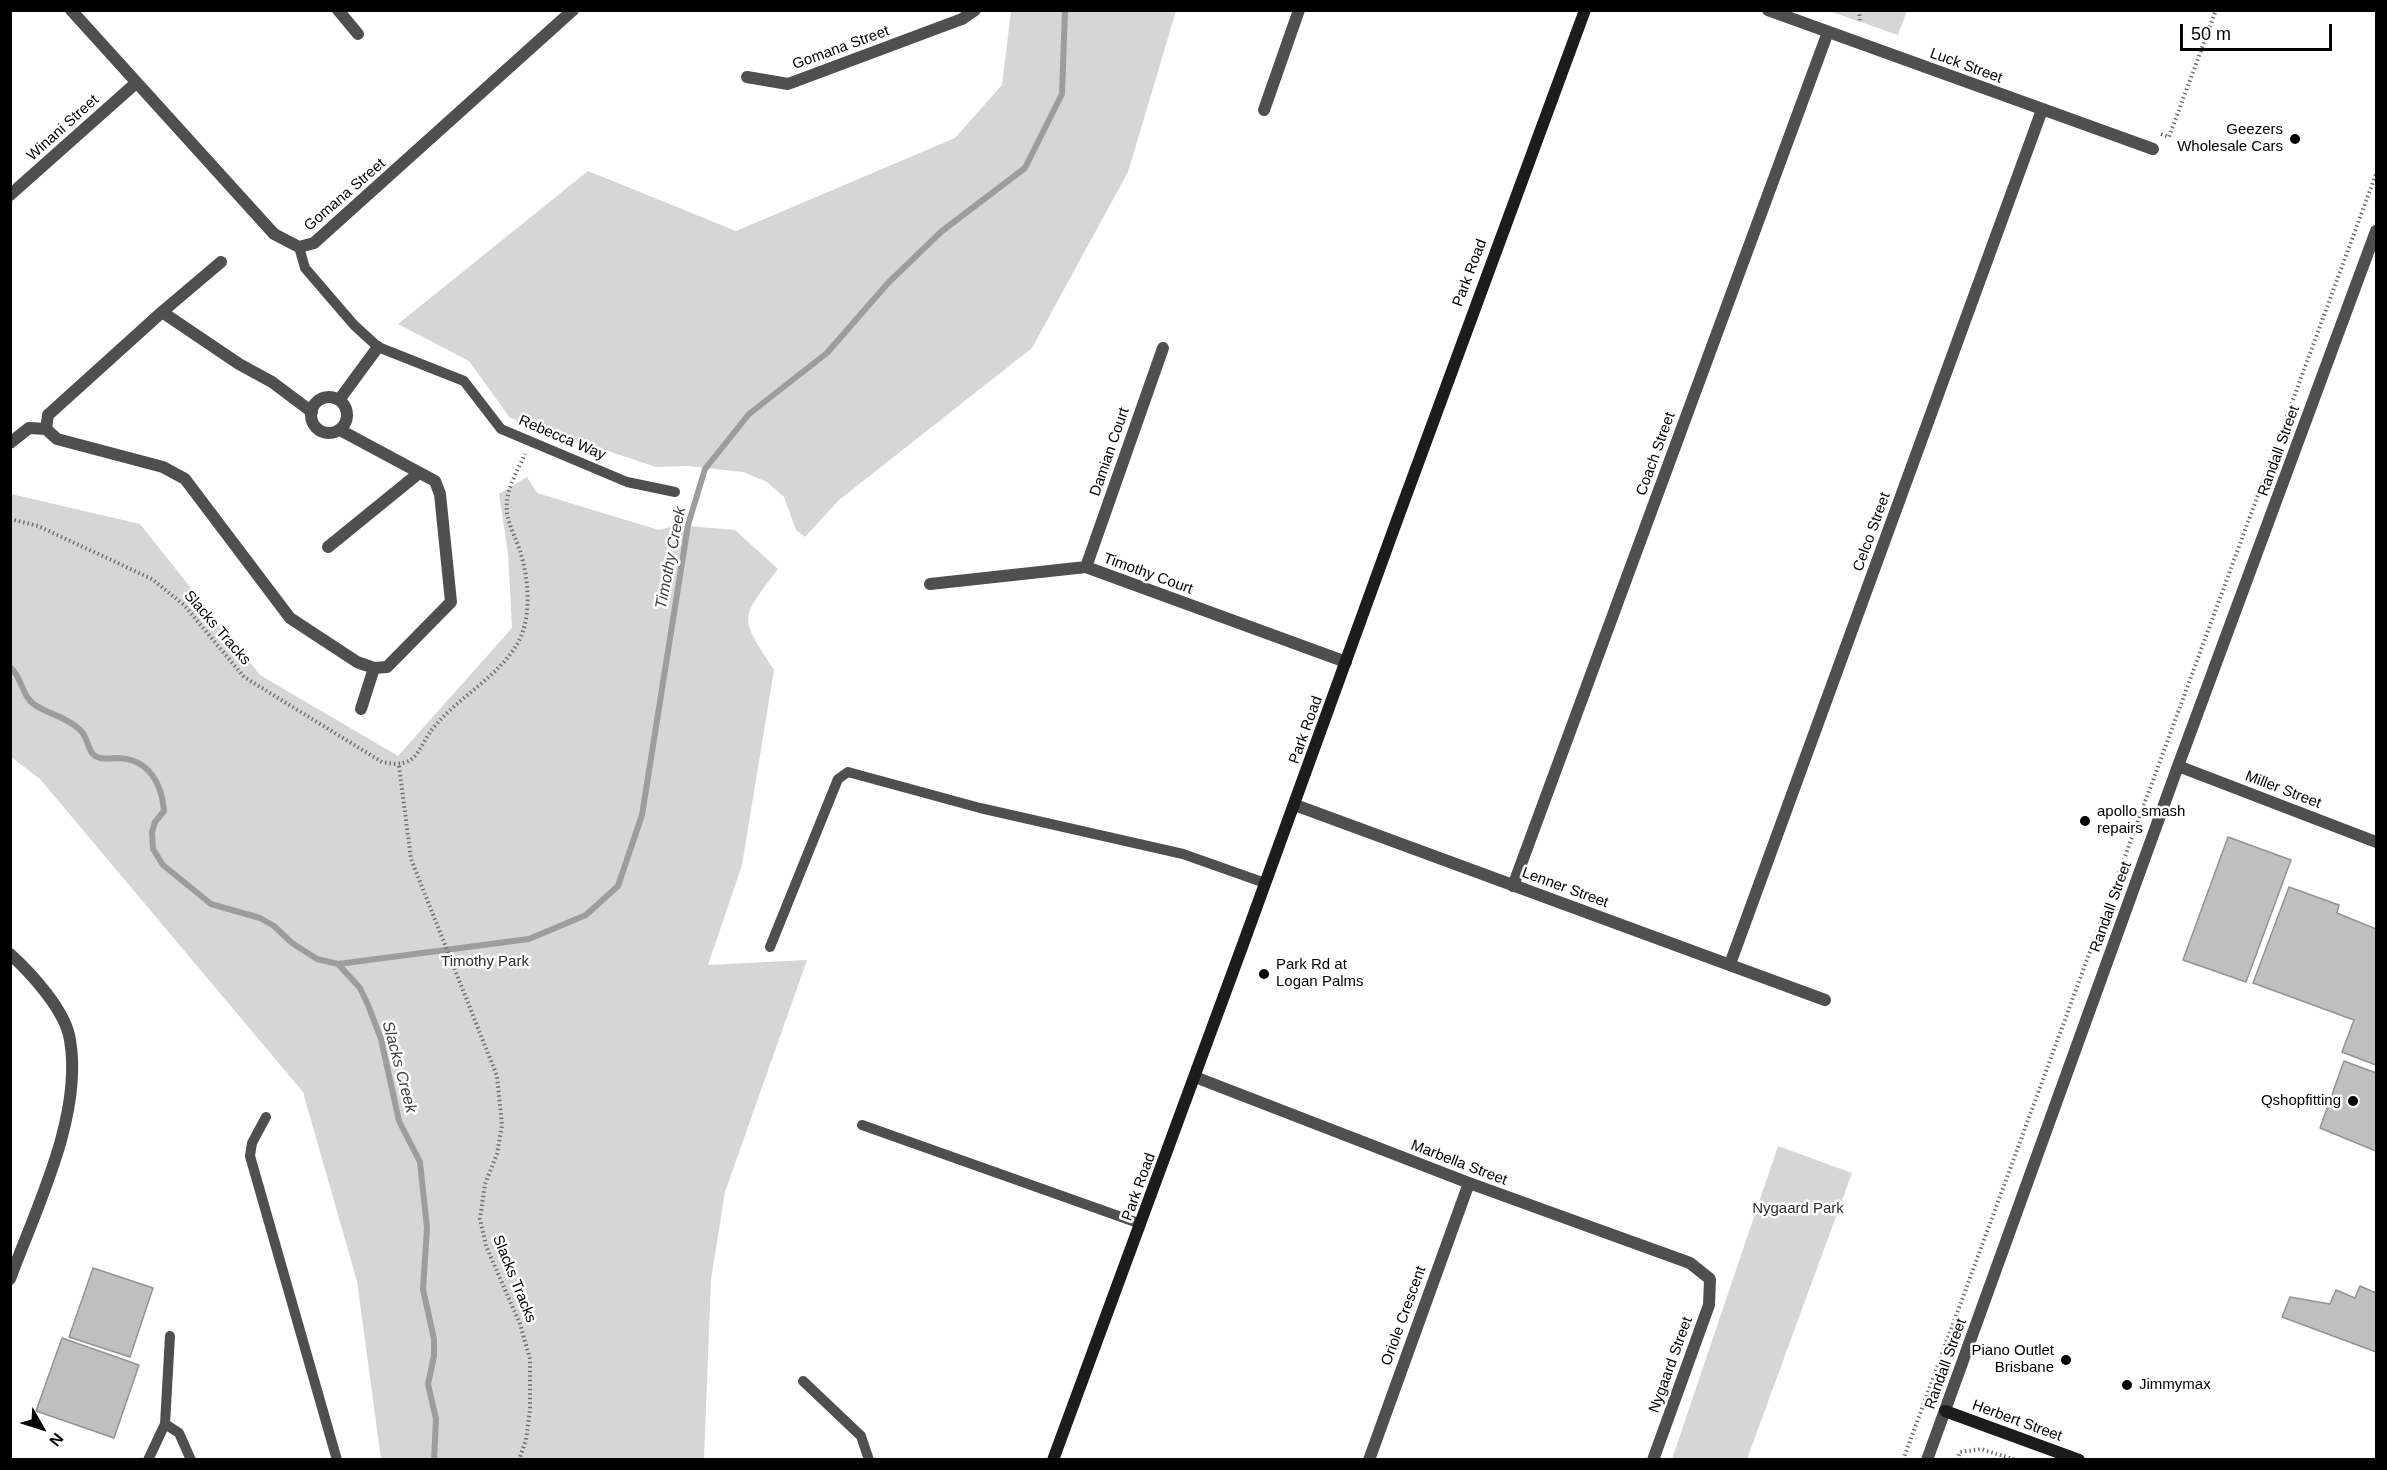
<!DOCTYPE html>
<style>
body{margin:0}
#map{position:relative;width:2387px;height:1470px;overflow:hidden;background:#fff;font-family:Helvetica,sans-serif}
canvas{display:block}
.frame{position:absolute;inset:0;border:12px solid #000;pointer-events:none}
.north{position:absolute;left:12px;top:1398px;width:60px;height:60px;-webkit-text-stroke:4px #fff;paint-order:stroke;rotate:129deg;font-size:16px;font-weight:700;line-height:24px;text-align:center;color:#000}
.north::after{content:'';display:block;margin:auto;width:21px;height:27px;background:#000;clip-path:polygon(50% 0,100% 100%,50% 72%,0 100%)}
.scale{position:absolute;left:2180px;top:24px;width:152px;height:27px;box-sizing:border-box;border:3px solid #000;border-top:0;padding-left:8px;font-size:18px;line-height:21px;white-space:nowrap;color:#000;-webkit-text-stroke:4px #fff;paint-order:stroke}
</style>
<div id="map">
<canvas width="2387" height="1470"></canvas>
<div class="frame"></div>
<div class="north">N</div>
<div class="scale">50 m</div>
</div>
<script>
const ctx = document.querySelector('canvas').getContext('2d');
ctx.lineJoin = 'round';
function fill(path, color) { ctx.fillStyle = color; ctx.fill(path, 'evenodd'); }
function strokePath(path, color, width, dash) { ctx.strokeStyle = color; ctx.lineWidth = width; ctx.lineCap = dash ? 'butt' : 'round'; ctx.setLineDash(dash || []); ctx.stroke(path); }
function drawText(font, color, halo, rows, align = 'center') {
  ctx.font = font + ' Helvetica,sans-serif'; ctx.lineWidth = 5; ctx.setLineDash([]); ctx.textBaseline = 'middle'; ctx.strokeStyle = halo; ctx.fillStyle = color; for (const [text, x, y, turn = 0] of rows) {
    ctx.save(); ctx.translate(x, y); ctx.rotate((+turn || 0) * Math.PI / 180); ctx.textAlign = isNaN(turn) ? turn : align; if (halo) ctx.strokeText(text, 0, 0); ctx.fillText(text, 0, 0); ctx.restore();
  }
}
fill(new Path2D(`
 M 1011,11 L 1176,11 L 1128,172 L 1032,348 L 839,500 L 805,537 L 796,530 L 784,497 L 767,482 L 743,472 L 688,466 L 656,467 L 510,418 L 469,361 L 398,324 L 588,171 L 736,231 L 955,138 L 1002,85 Z
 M 1829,11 L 1907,10 L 1907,11 L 1898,35 Z
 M 527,477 L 537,493 L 659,530 L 677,525 L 735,530 L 778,569 C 739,621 739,615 774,670 L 742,865 L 708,965 L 807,960 L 725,1192 L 711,1279 L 704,1459 L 381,1459 L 357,1281 L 303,1092 L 40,779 L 11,757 L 11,494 L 140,524 L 260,675 L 398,756 L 512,628 L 508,553 L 499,494 Z
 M 1778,1146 L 1852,1173 L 1747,1459 L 1672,1459 Z`), '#d6d6d6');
strokePath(new Path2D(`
 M 10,667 C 22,677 22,697 35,705 C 48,714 65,716 79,729 C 87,735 87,746 92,753 C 98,761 110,758 118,758 C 149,759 162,784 164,811 L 155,822 L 152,832 L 153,849 L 163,865 L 211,904 L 260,918 L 274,926 L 292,943 L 317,959 L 338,964 L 360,988 L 368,1005 L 381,1039 L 399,1121 L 420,1162 L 427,1228 L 423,1289 L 434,1339 L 434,1356 L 428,1384 L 436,1419 L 434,1460
 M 338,964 L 529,939 L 586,915 L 618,886 L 642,815 L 688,525 L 705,469 L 749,414 L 827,353 L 888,283 L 942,231 L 1025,168 L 1062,94 L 1065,10`), '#9d9d9d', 6);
const building = new Path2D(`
 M 2228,837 L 2291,860 L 2246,982 L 2183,960 Z
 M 2289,887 L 2339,905 L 2337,913 L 2376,929 L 2376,1065 L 2342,1052 L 2354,1020 L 2253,983 Z
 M 2344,1061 L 2376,1073 L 2376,1151 L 2320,1128 Z
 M 93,1268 L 153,1288 L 130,1357 L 69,1337 Z
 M 2360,1286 L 2376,1293 L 2376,1352 L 2282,1317 L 2290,1297 L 2330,1304 L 2336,1290 L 2355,1298 Z
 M 62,1338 L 139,1365 L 114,1438 L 36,1411 Z`);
fill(building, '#bfbfbf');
strokePath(building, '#939393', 1.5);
strokePath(new Path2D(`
 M 1859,10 L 1860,23
 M 2161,134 L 2169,137 L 2216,10
 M 10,519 L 38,526 L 152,579 L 184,605 L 244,677 L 382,762 C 420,770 416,748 435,726 C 459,697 496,678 516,646 C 533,619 529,577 519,548 C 513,531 505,519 507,501 C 508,486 519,468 525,454
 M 399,766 L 411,859 L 497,1076 L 502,1125 L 497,1154 L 485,1184 L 480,1219 L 486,1246 L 520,1324 L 530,1359 L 530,1410 L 526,1440 L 519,1460
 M 1903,1460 L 2376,174
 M 1957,1460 L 1960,1452 L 1981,1449 L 2016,1460`), '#717171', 4, [1.5, 3]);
strokePath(new Path2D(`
 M 299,247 L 305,268 L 354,325 L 378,347 L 464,381 L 501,429 L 627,482 L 675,492
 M 770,947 L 838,779 L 848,772 L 980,808 L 1183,854 L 1265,883
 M 266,1117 L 252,1143 L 250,1156 L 337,1460
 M 862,1125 L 1141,1224
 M 803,1381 L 861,1436 L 869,1460
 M 165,1424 L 170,1336
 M 148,1460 L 165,1424 L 179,1433 L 191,1460`), '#4f4f4f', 10);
strokePath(new Path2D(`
 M 71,10 L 274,234 L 299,247 L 314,243 L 573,10
 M 338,10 L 358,34
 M 1768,10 L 2153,149
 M 747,77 L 788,84 L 962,19 L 975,10
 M 1264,110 L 1299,10
 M 10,195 L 136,83
 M 162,312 L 221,262
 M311 415a18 18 0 1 1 36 0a18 18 0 1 1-36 0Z
 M 339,400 L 378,347
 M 312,412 L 272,382 L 239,364 L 162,312 L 48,415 L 46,429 L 57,439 L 163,467 L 185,479 L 290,618 L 357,662 L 374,668 L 387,667 L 451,602 L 440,494 L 435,481 L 340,430
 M 10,443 L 29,428 L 46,429
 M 328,547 L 419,473
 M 1086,567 L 1163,348
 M 930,584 L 1086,567 L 1346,662
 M 361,709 L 374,668
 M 2178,766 L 2376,842
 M 1295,805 L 1825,1000
 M 1513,886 L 1828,32
 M 10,954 C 31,973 66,1011 70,1040 C 83,1116 36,1208 10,1279
 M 1730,964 L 2042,110
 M 1195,1077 L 1469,1183 L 1690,1263 L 1710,1279 L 1709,1305 L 1653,1460
 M 1369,1460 L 1469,1183
 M 1927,1460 L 2178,766 L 2376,231`), '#4f4f4f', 12);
strokePath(new Path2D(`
 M 1945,1411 L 2079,1460
 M 1053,1460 C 1234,978 1404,492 1585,10`), '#1c1c1c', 12);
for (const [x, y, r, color] of [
 [2295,139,6,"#000"],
 [2085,821,6,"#000"],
 [1264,974,6,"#000"],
 [2353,1101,6,"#000"],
 [2066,1360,6,"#000"],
 [2127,1385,6,"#000"]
]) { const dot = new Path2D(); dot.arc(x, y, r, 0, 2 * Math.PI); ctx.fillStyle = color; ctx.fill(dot); strokePath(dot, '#fff', 2); }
drawText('15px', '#000', '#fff', [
 ["Gomana Street",841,48,-20],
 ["Luck Street",1966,66,20],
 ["Winani Street",63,128,-42],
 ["Gomana Street",345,195,-41],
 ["Park Road",1470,273,-69],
 ["Rebecca Way",562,438,23],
 ["Randall Street",2279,451,-70],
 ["Damian Court",1110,452,-71],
 ["Coach Street",1656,454,-70],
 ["Celco Street",1872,532,-70],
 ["Timothy Court",1148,574,20],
 ["Slacks Tracks",217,628,49],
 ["Park Road",1306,730,-70],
 ["Miller Street",2283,790,21],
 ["Lenner Street",1565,888,20],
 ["Randall Street",2111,907,-70],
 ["Marbella Street",1459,1163,21],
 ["Park Road",1139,1187,-70],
 ["Slacks Tracks",514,1279,68],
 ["Oriole Crescent",1404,1316,-70],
 ["Randall Street",1946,1364,-70],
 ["Nygaard Street",1671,1365,-70],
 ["Herbert Street",2017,1421,20]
]);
drawText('15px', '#000', '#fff', [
 ["Geezers",2283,130],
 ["Wholesale Cars",2283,147],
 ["apollo smash",2097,812,"left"],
 ["repairs",2097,829,"left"],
 ["Park Rd at",1276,965,"left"],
 ["Logan Palms",1276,982,"left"],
 ["Qshopfitting",2341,1101],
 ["Piano Outlet",2054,1351],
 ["Brisbane",2054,1368],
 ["Jimmymax",2139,1385,"left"]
], 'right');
drawText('15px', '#2d2d2d', '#fff', [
 ["Timothy Park",485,962],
 ["Nygaard Park",1798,1209]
]);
drawText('italic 16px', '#3e3e3e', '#fff', [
 ["Timothy Creek",671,558,-79],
 ["Slacks Creek",399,1067,75]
]);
</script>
